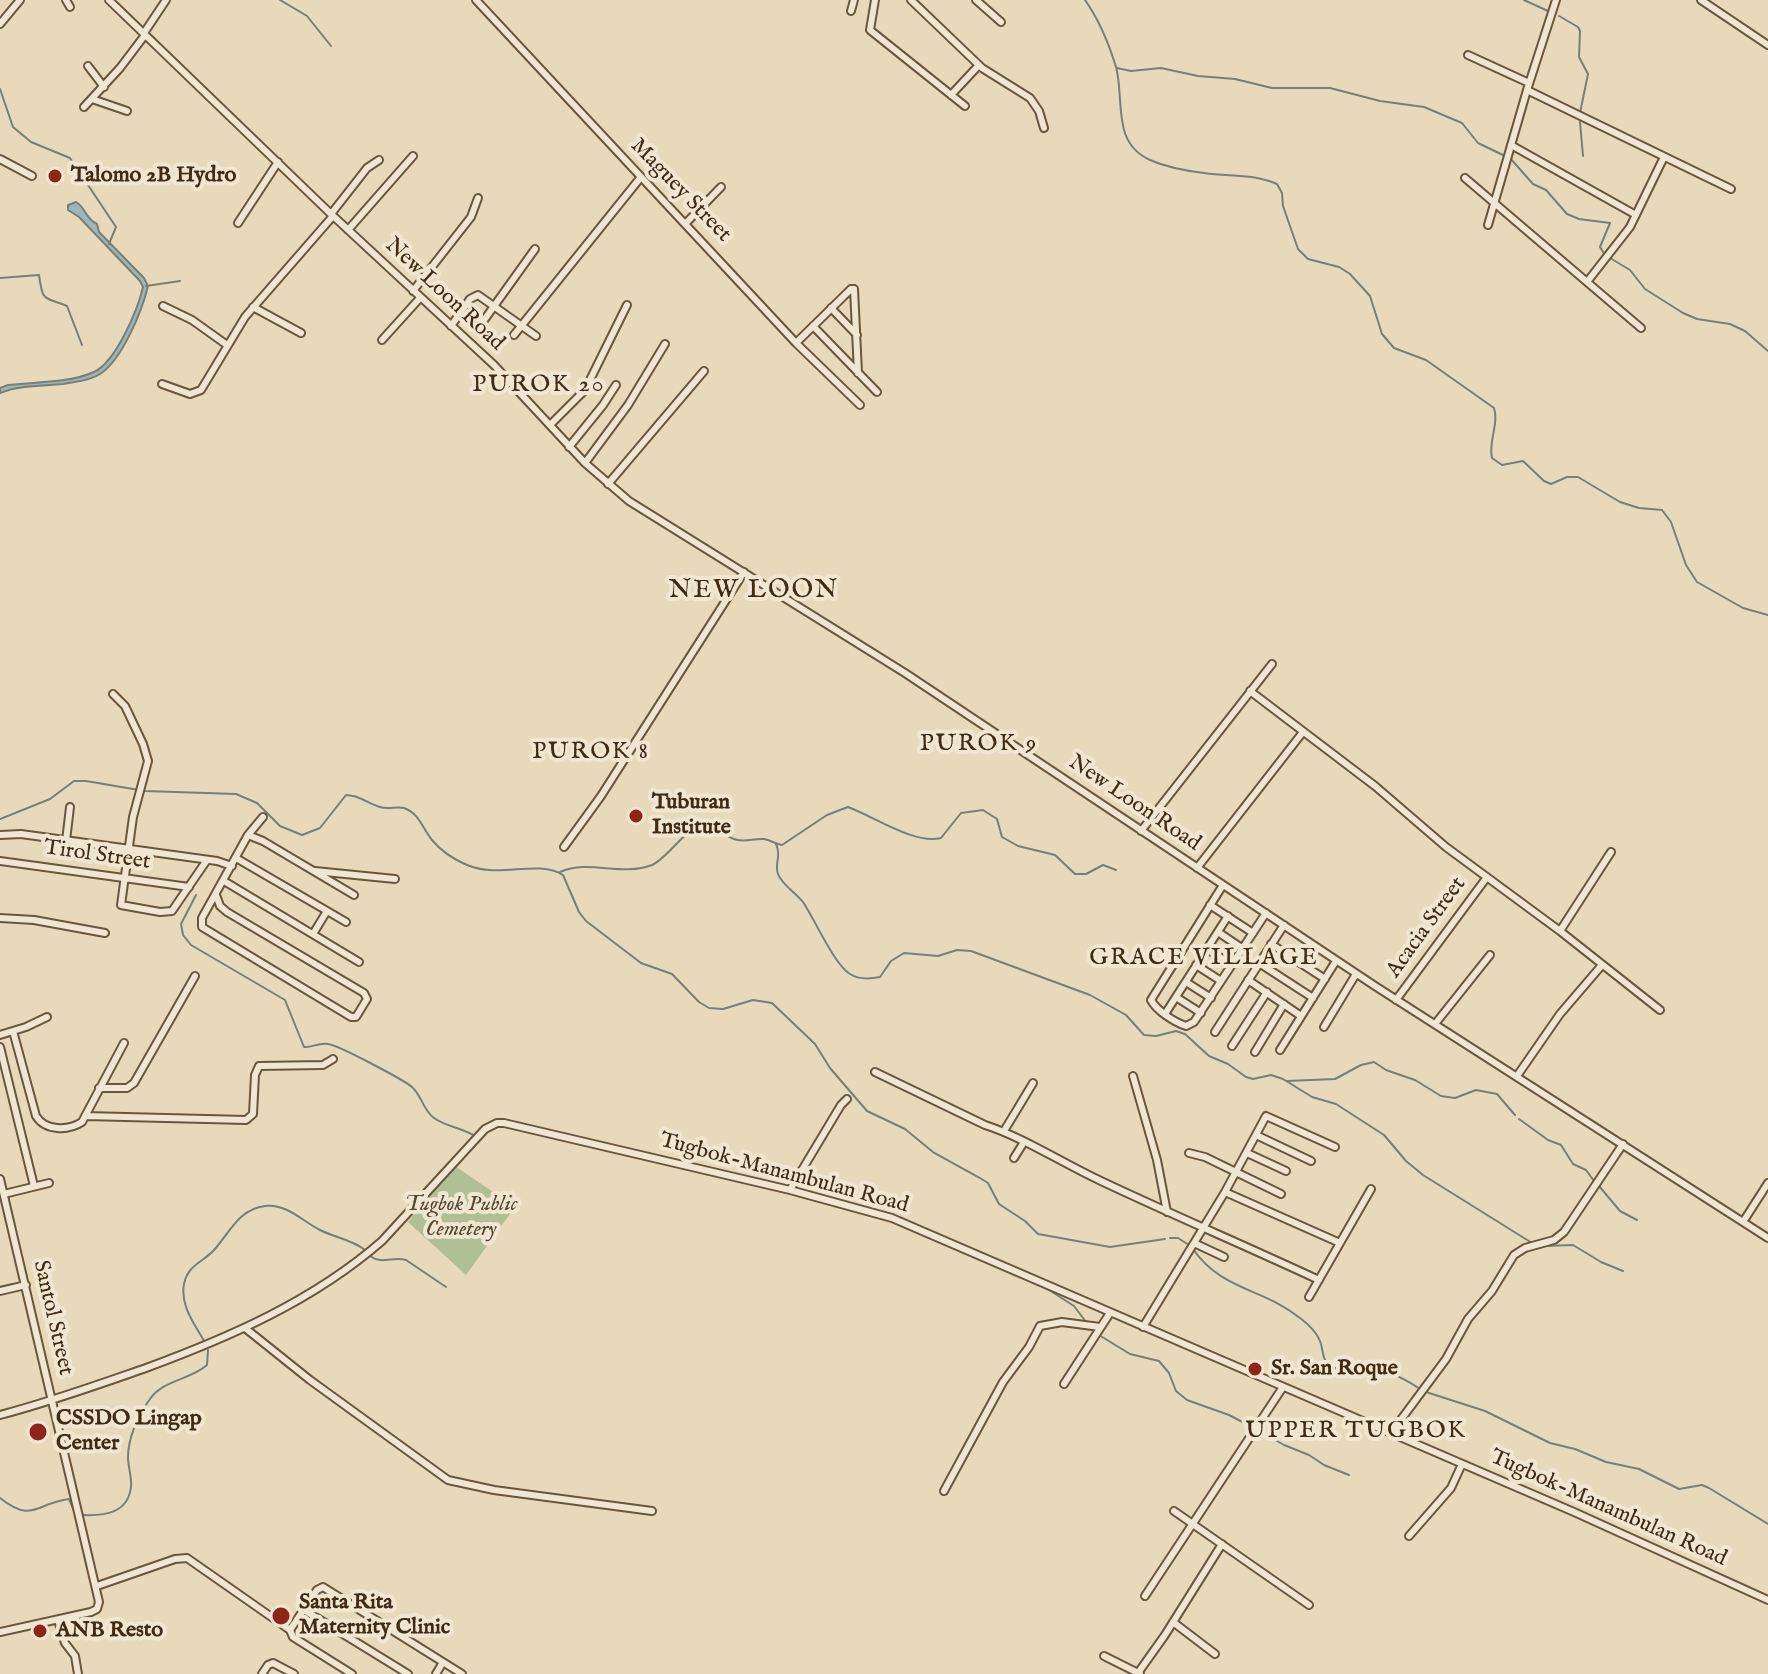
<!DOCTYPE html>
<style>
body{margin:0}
canvas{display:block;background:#e8d9ba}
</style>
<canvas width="1768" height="1674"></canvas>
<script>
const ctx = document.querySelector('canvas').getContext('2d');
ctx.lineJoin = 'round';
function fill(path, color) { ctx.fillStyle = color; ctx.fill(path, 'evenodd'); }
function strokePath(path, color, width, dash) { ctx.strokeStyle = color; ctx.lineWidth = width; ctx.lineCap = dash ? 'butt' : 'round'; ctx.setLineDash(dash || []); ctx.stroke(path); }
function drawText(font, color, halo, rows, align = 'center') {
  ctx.font = font + ' "IM FELL English",serif'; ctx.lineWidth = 8; ctx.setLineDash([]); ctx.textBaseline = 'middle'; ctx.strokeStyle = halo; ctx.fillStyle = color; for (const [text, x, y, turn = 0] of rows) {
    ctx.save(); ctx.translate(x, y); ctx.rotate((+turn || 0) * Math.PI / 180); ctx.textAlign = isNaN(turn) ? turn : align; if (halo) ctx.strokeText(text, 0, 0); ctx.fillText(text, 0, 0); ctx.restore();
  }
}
fill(new Path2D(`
 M 455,1166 L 515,1207 L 466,1275 L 408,1222 Z`), '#afc095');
const water = new Path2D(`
 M 76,202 C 86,208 85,218 97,224 L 99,232 L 144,278 L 148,286 C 142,311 122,360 100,374 C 90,381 74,382 63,384 C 42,386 19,385 0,393 L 0,388 L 8,385 C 35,382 70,383 94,372 C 116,362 138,309 143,287 L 140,281 L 79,217 L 68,210 L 68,205 Z`);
fill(water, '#9cb7bb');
strokePath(water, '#787f77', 2);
strokePath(new Path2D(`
 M 280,0 L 307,16 L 331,46
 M 1085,0 C 1099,20 1109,44 1116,67 C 1125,101 1111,142 1150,160 C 1166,167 1187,171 1204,173 C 1230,177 1252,173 1277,184 L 1282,193 L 1283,206 L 1298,249 L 1308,259 L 1339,267 L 1350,274 L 1370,296 L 1382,334 L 1394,348 L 1426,360 L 1494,408 C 1499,425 1488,442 1492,458 L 1502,465 L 1523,461 L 1544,481 L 1551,484 L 1567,477 L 1578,477 L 1620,502 L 1639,508 L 1662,510 L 1671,522 L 1686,565 L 1697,582 L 1743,608 L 1768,615
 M 1524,0 L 1548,11
 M 1559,16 L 1578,27 L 1580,31 L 1579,57 L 1588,74 L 1580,113
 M 1117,68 L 1131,71 L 1161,68 L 1198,76 L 1235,79 L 1272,88 L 1330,88 L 1380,101 L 1424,107 L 1462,123 L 1478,143 L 1505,156
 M 0,89 L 13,127 L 31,142 L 70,158 L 116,227 L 109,244
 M 1580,122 L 1583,156
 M 1510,158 L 1533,184 L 1546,190 L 1567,214 L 1579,219 L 1610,223 L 1600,247 L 1605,255
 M 1610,258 L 1630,270 L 1645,289 L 1683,313 L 1697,319 L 1730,324 L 1745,331 L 1768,351
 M 0,278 L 39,275 C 43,303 43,296 67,306 L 82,345
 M 146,286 L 180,281
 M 0,819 L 50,799 L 74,781 L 86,781 L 145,791 L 236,794 L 257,803 L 280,826 L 302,835 L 320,828 L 346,795 C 359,795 367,803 380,807 C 388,810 396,806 404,808 C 420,814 422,828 432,840 C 441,851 453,859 467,865 C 501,879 536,859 563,875 L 579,912 L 586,921 L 641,963 L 672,974 L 699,1002 L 709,1008 L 723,1009 L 753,1000 L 772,1003 L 815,1044 L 830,1068 L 867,1111 L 905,1129 L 933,1152 L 980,1178 L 988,1183 L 999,1204 L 1025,1221 L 1038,1234 L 1110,1247 L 1165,1239
 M 776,844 C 782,855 774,864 778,874 C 782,885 796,893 803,902 C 815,920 834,964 850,974 C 859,980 870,979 880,977 L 891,961 L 904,953 L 938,956 L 957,950 L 971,951 L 1090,995 L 1126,1015 L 1144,1035 L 1156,1036 L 1176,1031 L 1185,1034 L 1209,1056 L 1228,1064 L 1246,1077 L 1253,1079 L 1271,1075 L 1283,1079 L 1312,1097 L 1336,1104 L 1384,1135 L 1406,1161 L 1423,1175 L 1532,1243
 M 560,872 C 590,859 621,877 652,865 C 670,857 688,823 706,825 C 717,826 724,836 734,839 C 743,843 754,838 764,839 C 771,840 775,844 782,845 L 827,815 L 848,807 C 873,816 915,845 941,838 L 961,813 L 983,810 L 997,819 L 1002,837 L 1018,846 L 1055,855 L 1075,874 L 1086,874 L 1103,865 L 1116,870
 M 196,895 L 181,924 L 183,935 L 191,945 L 285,1000 L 304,1047 C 312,1048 319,1042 328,1044 C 338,1045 404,1080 412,1087 C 422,1096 423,1110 434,1118 C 447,1127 462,1128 475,1136
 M 1287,1081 L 1335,1079 L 1361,1065 L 1374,1062 L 1386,1070 L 1415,1080 L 1441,1096 L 1455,1098 L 1476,1090 L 1497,1094 L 1515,1115
 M 1519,1119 L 1548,1140 L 1561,1145 L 1573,1164 L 1586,1170 L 1594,1181
 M 1599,1186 L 1620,1211 L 1637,1220
 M 779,1191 L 792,1194
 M 1170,1238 L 1178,1238 L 1189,1245
 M 1544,1246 L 1573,1245 L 1601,1262 L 1623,1271
 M 1193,1249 C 1222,1291 1263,1288 1300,1318 C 1308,1324 1316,1331 1320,1341 C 1324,1351 1321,1361 1332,1367 C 1347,1374 1365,1368 1381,1371 C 1395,1373 1408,1381 1420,1389
 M 370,1256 C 382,1265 393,1256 406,1260 L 446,1287
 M 1046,1288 L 1074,1306 L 1086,1322
 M 1099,1335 L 1130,1354 L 1159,1361 L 1169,1373 L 1176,1391 L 1187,1400 L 1229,1415 L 1252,1427
 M 204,1341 C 194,1323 180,1306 184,1284 C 188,1264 204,1262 215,1249 C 230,1232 239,1209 265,1206 C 288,1204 302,1221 320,1230 C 336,1238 351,1239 365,1250
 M 1426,1392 L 1485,1411 L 1550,1443 L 1575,1449 L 1606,1462 L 1639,1469 L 1679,1489 L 1702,1485 L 1709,1488 L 1768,1524
 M 1258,1430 L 1284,1445 L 1309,1455 L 1324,1465 L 1349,1475
 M 0,1498 C 33,1524 36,1503 69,1499 L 75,1513
 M 83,1515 C 105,1516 128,1513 131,1487 C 132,1477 128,1467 128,1457 C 128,1437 139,1414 150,1399 C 163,1380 190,1380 207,1365 L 208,1350`), '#787f77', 2);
const minor = new Path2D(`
 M 66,0 L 70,7
 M 109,0 L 331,214 L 494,365 L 585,463 L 629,501 L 905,673 L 1375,986 L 1768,1238
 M 476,0 L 796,343 L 860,405
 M 875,0 L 870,30 L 965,106
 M 911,0 L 982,68 L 1030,98 L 1039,111 L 1044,128
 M 976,0 L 1001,22
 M 1701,0 L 1768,45
 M 851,11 L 854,0
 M 0,24 L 20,0
 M 144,33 L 166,0
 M 1468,55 L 1529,83
 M 88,66 L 104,87
 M 1527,90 L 1731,189
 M 951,95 L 979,65
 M 92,99 L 127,111
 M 84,107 L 120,68 L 145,35
 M 1511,145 L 1636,215
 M 0,159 L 32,176
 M 1465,178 L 1641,328
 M 331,214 L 367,168 L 379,160
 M 238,223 L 278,162
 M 686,223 L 721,187
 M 1488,225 L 1527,90 L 1556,0
 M 348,230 L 413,156
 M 1587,282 L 1630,227 L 1664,157
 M 413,291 L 471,217 L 478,198
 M 163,306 L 192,320 L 227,345
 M 253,307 L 301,333
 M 831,308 L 857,335
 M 482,323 L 535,249
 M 451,326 L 470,299 L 478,295 L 536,336
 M 813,326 L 877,392
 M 514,335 L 641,177
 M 382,340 L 420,298
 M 796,343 L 851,289 L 854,289 L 858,373
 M 162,384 L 190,394 L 201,390 L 245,317 L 333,216
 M 550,425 L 585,390 L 627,305
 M 569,447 L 603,405 L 616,385
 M 585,463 L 628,405 L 665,344
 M 608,484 L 704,371
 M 1250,691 L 1375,786 L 1446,847 L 1560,931 L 1660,1010
 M 113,694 L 125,706 L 143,744 L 148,761 L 133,817 L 121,905 L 160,912 L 172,911 L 207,860
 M 1141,831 L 1272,664
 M 0,835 L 21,834 L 217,861 L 232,866
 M 248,835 L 263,841 L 354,895
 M 66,841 L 70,807
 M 564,847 L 601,796 L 744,572
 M 236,858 L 346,922
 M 0,861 L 189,887
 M 1197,868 L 1303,732
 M 315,871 L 395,879
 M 224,881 L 359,962
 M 1223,885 L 1151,1000 C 1157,1011 1174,1022 1186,1026 L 1194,1022 L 1266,913
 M 216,895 L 220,906 L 227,912 L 364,993 L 367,999 L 356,1017 L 351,1017 L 202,927 L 202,918 L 248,835 L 263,817
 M 1210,905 L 1253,933
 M 0,918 L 34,920 L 105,933
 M 1560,931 L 1611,852
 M 1218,932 L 1243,949
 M 313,934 L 327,911
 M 1271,944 L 1325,979
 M 1207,949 L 1232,965
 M 1259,963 L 1313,998
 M 1196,965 L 1221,981
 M 1248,980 L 1301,1016
 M 1186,982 L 1211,998
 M 1176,997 L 1201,1013
 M 1396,1000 L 1487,877
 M 1165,1014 L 1228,916
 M 1435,1024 L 1490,955
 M 1324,1027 L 1356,974
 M 13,1031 L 36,1116 C 45,1131 68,1131 82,1122 L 124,1043
 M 1215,1032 L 1284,925
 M 0,1035 L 26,1027 L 47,1017
 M 1232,1046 L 1267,992
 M 0,1047 L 34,1186
 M 1280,1050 L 1336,961
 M 1255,1052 L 1284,1004
 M 875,1072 L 985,1125 C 1025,1138 1062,1163 1101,1181 C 1173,1215 1246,1246 1319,1280
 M 1133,1076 L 1157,1160 L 1167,1212
 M 1517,1076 L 1560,1014 L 1602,965
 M 99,1088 L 127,1088 L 134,1083 L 195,976
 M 85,1116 L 246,1120 L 253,1114 L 255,1075 L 259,1066 L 323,1065 L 333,1059
 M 1004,1131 L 1033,1083
 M 1256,1135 L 1311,1161
 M 1189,1153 L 1205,1157 L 1281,1194
 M 1247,1153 L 1286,1171
 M 1014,1158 L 1024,1142
 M 0,1179 L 99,1602 L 97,1609 L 91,1612 L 0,1632
 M 790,1190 L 841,1105 L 847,1099
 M 1225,1192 L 1340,1243
 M 4,1194 L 49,1183
 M 1743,1222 L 1768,1183
 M 1194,1243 L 1224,1257
 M 0,1291 L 26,1285
 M 1309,1297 L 1371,1189
 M 1143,1327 L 1225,1192 L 1266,1116 L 1335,1147
 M 245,1328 L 310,1380 L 448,1480 L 494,1490 L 652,1511
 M 1064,1384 L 1110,1313
 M 0,1415 C 50,1402 97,1385 146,1368 C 230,1337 313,1301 382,1241 L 485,1129 L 497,1123 L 504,1123 L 790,1190 L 892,1218 L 1574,1512 L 1768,1600
 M 1391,1433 L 1446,1359 L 1468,1319 L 1492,1291 L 1514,1255 L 1525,1248 L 1554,1240 L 1564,1232 L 1623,1144
 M 944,1491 L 1003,1382 L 1029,1347 L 1040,1326 L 1062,1322 L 1100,1327
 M 1174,1511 L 1309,1605
 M 1409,1536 L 1451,1488 L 1462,1464
 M 97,1586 L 175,1559 L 187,1558 L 290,1630 L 293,1637 L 352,1674
 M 1145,1596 L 1283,1387
 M 304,1610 L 408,1674
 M 58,1620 L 65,1643 L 75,1656 L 78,1674
 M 1173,1622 L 1215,1654
 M 290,1630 L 317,1590 L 323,1587 L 462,1674
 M 1104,1656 L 1140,1674
 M 1138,1673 L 1165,1635 L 1222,1544
 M 262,1674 L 268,1665 L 273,1663 L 294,1674
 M 436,1674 L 443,1662`);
strokePath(minor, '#6b563b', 10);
strokePath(minor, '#f0e6d2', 6);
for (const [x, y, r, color] of [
 [55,176,8,"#8f2418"],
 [636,816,8,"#8f2418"],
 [1255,1369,8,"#8f2418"],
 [38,1432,10,"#8f2418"],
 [281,1616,10,"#8f2418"],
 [40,1631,8,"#8f2418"]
]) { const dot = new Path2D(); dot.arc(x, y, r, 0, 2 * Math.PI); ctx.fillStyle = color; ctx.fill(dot); strokePath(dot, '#f0e6d2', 3); }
drawText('bold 22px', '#412b11', '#f0e6d2', [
 ["Talomo 2B Hydro",71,176],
 ["Tuburan",652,803],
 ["Institute",652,828],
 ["Sr. San Roque",1271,1369],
 ["CSSDO Lingap",56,1419],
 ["Center",56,1444],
 ["Santa Rita",299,1603],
 ["Maternity Clinic",299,1628],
 ["ANB Resto",56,1631]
], 'left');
drawText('22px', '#412b11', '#f0e6d2', [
 ["Maguey Street",680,191,46],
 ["New Loon Road",444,295,43],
 ["New Loon Road",1134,804,34],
 ["Tirol Street",97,856,8],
 ["Acacia Street",1427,928,-54],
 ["Tugbok-Manambulan Road",784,1174,15],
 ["Santol Street",52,1318,77],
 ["Tugbok-Manambulan Road",1608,1509,24]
]);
drawText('italic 22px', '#57492b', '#f0e6d2', [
 ["Tugbok Public",461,1205],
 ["Cemetery",461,1230]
]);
ctx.letterSpacing = '2px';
drawText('24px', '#412b11', '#f0e6d2', [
 ["PUROK 20",539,386],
 ["PUROK 9",979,745],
 ["PUROK 8",591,753],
 ["GRACE VILLAGE",1204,959],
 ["UPPER TUGBOK",1356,1432]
]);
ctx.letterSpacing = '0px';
ctx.letterSpacing = '2px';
drawText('26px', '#412b11', '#f0e6d2', [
 ["NEW LOON",754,592]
]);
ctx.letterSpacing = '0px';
</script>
